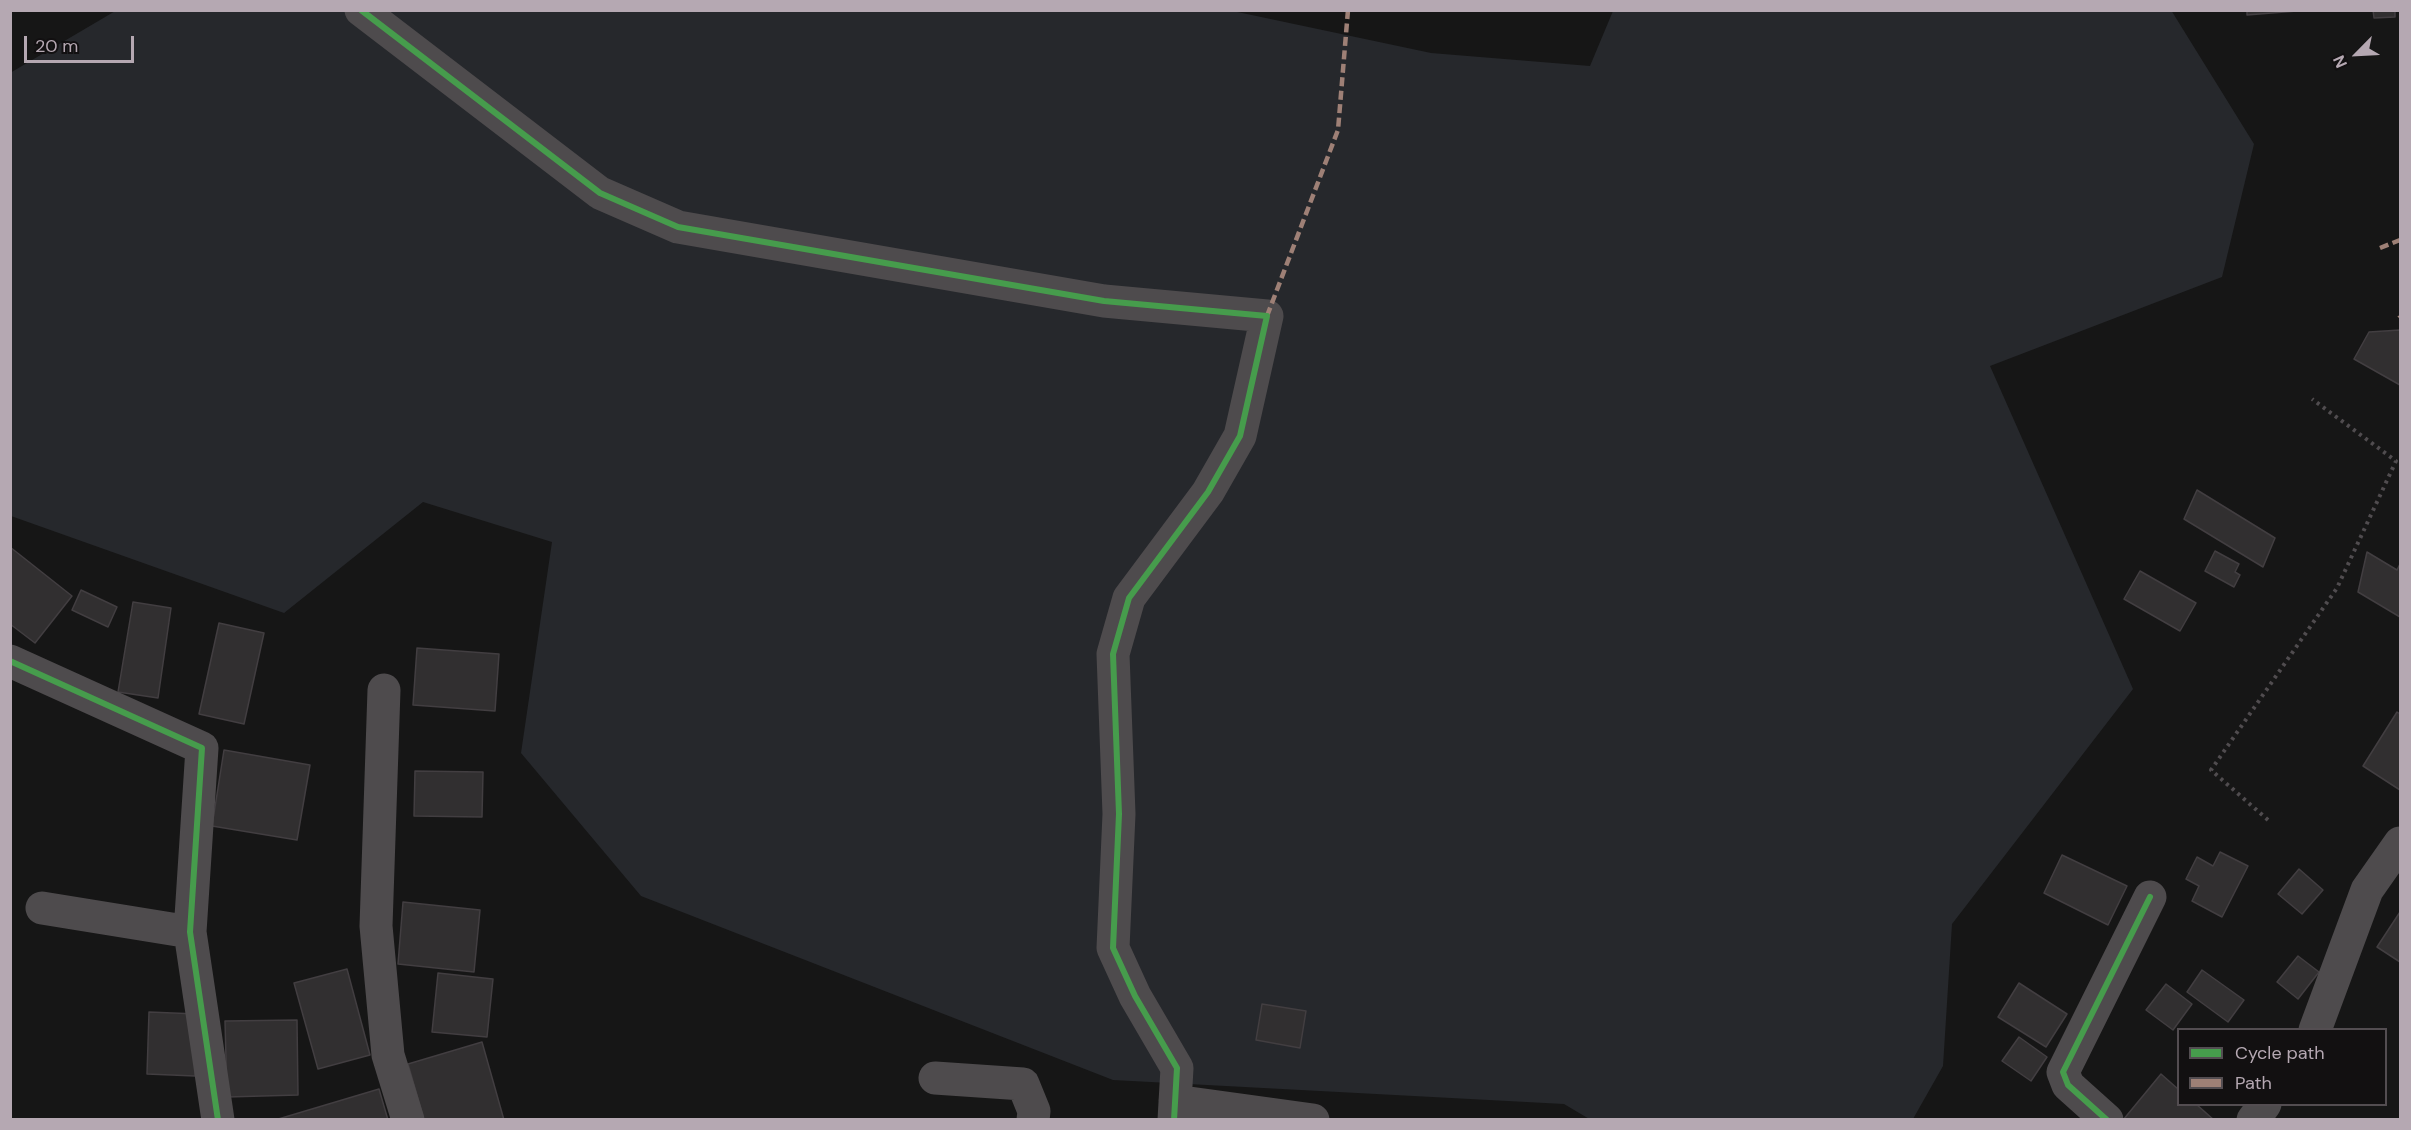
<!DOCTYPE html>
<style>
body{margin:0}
#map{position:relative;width:2411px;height:1130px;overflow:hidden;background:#161616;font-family:"DM Sans",sans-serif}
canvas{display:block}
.frame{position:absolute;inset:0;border:12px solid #b5a8b2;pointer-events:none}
.legend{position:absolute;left:2177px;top:1028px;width:210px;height:78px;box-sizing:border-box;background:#121011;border:2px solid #534d51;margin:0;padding:8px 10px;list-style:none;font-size:18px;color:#b5a8b2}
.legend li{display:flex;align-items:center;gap:12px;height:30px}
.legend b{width:30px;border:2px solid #534d51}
.north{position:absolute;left:2327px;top:24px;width:60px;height:60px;-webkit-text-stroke:4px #121011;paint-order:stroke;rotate:246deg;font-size:16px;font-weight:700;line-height:24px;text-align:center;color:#b5a8b2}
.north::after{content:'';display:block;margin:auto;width:21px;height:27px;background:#b5a8b2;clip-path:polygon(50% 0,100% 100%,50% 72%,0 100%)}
.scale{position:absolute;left:24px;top:36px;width:110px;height:27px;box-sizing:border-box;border:3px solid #b5a8b2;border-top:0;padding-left:8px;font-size:18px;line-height:21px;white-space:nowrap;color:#b5a8b2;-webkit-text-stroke:4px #121011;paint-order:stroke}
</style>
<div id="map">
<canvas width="2411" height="1130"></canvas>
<div class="frame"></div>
<ul class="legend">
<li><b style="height:8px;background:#469c4c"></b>Cycle path</li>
<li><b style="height:8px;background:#9e8076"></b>Path</li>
</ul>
<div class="north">N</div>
<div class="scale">20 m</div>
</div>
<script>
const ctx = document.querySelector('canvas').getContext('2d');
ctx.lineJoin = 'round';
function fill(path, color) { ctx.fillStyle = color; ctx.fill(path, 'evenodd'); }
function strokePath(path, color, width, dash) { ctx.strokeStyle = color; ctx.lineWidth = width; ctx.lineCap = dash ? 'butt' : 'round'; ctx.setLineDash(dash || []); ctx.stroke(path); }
fill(new Path2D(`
 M 117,10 L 1228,10 L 1431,53 L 1590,66 L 1613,11 L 2171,10 L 2254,144 L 2222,277 L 1990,366 L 2133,689 L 1952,924 L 1943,1066 L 1913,1119 L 1591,1120 L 1564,1104 L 1113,1080 L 641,896 L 521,753 L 552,542 L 423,502 L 284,613 L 11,516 L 10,73 Z`), '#26282c');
const building = new Path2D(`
 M 2247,10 L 2297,10 L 2297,11 L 2247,15 Z
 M 2373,10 L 2395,10 L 2395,17 L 2374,18 Z
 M 2400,330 L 2400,385 L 2354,359 L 2369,332 Z
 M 2197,490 L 2275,538 L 2263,567 L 2184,519 Z
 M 10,547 L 72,596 L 35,643 L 10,624 Z
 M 2215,551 L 2239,564 L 2235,572 L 2240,575 L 2234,587 L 2205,571 Z
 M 2367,552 L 2397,570 L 2400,564 L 2400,617 L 2358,592 Z
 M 2140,571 L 2196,603 L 2180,631 L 2124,599 Z
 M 81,590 L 117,607 L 108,627 L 72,610 Z
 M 133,602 L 171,608 L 158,698 L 118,692 Z
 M 219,623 L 264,633 L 244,724 L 199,714 Z
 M 417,648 L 499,654 L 495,711 L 413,705 Z
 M 2397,712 L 2400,714 L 2400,790 L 2363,766 Z
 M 224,750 L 310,765 L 297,840 L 212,826 Z
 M 415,771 L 483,772 L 482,817 L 414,816 Z
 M 2220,852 L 2248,866 L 2222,917 L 2192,901 L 2199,886 L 2186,879 L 2197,857 L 2213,866 Z
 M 2062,855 L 2127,886 L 2108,925 L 2044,893 Z
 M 2299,869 L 2323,890 L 2302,914 L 2278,894 Z
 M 403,902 L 480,910 L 474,972 L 398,964 Z
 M 2400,912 L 2400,962 L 2377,947 Z
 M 2298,956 L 2319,972 L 2298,999 L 2277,982 Z
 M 347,969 L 370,1055 L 318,1069 L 294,983 Z
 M 2202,970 L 2244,1000 L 2228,1022 L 2187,992 Z
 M 438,973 L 493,979 L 487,1037 L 432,1032 Z
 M 2019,983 L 2067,1014 L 2046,1047 L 1998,1017 Z
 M 2166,984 L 2192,1004 L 2173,1030 L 2146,1010 Z
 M 1262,1004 L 1306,1011 L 1300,1048 L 1256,1040 Z
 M 149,1012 L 197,1014 L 195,1076 L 147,1074 Z
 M 297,1020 L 298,1095 L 227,1097 L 225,1021 Z
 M 2019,1037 L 2047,1057 L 2031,1081 L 2002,1061 Z
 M 482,1042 L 504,1120 L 424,1120 L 408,1064 Z
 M 2161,1074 L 2178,1089 L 2178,1104 L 2196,1104 L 2214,1120 L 2123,1120 Z
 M 379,1089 L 388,1120 L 275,1120 Z`);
fill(building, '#312f30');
strokePath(building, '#423e41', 1.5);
strokePath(new Path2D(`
 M 2268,820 L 2211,770 L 2337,588 L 2396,461 L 2312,399`), '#504c4f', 4, [3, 4.5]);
strokePath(new Path2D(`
 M 361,10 L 600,193 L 678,227 L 1104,301 L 1267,316 L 1240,436 L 1208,492 L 1129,598 L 1113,654 L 1119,814 L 1113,948 L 1135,996 L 1177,1068 L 1174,1120
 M 10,661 L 202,748 L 190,932 L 218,1120
 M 384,690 L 376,926 L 388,1055 L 408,1120
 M 42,908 L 190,932
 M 2315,1030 L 2367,890 L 2400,843
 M 935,1078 L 1023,1084 L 1034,1111 L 1033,1120
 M 1175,1101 L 1313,1120
 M 2107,1120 L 2068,1085 L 2063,1072 L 2150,897
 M 2253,1120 L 2265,1104`), '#4e4b4d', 33);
strokePath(new Path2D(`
 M 2380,248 L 2400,240
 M 1267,316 L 1338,130 L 1348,10
 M 2399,318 L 2400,317`), '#9e8076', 4.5, [9, 4.5]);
strokePath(new Path2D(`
 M 361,10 L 600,193 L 678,227 L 1104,301 L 1267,316 L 1240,436 L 1208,492 L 1129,598 L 1113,654 L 1119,814 L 1113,948 L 1135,996 L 1177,1068 L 1174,1120
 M 10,661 L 202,748 L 190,932 L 218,1120
 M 2107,1120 L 2068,1085 L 2063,1072 L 2150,897`), '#469c4c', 6);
</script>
